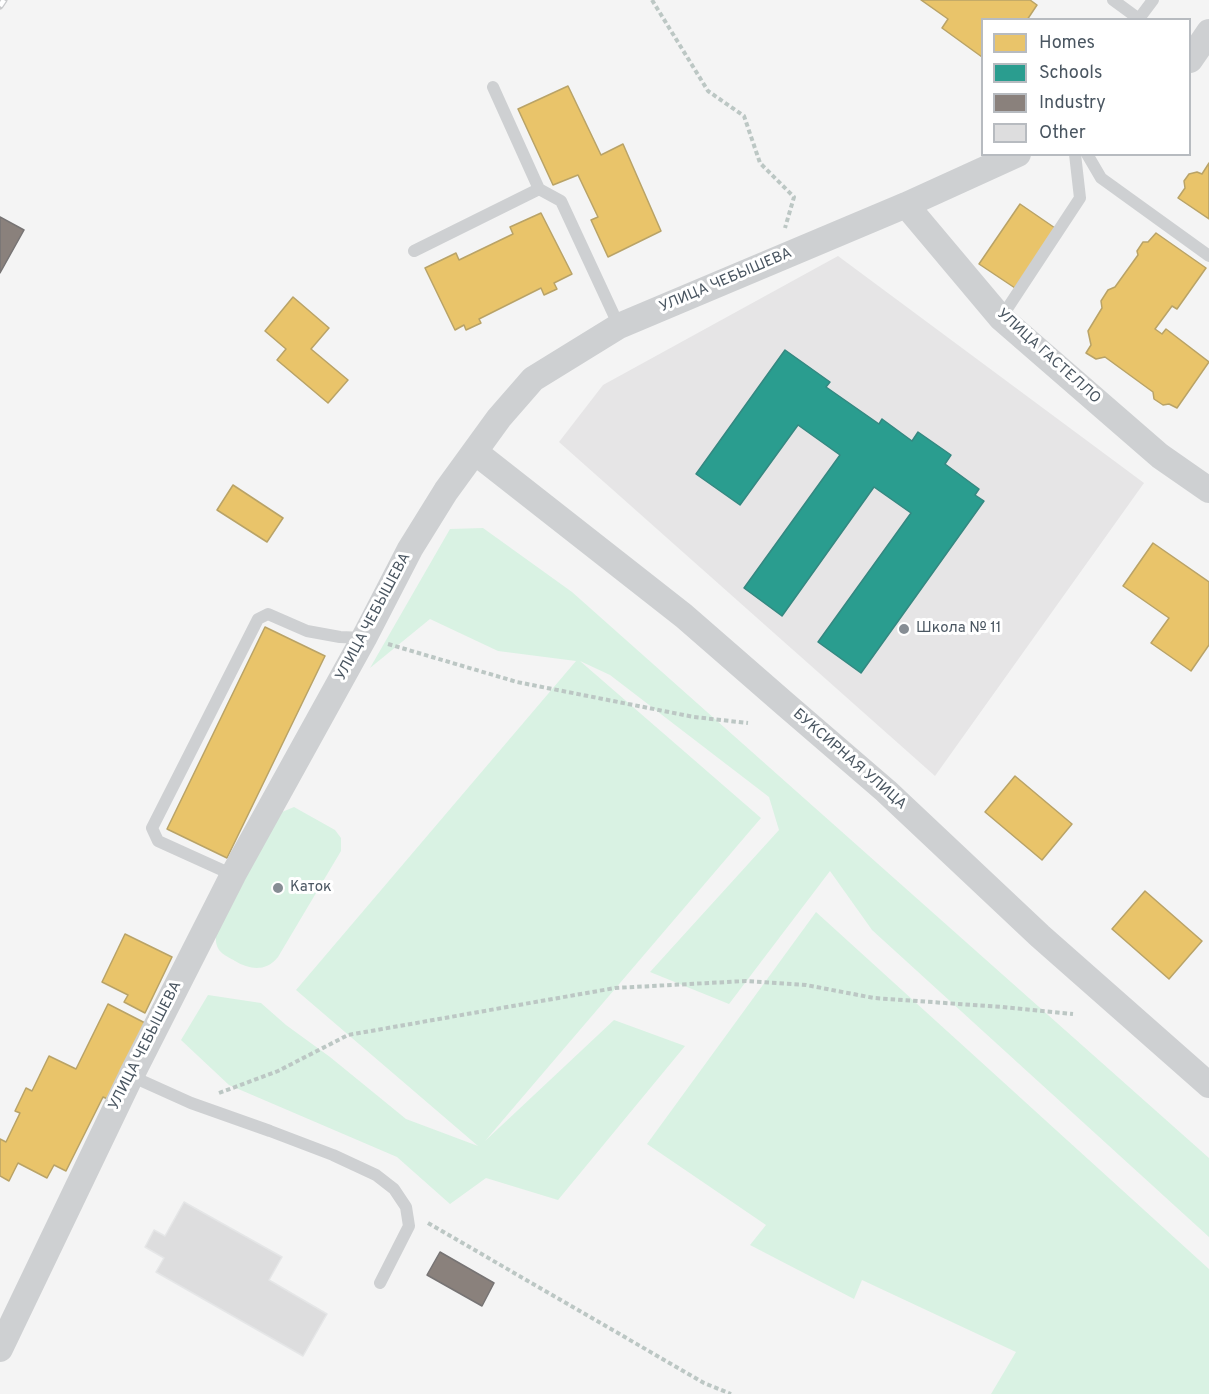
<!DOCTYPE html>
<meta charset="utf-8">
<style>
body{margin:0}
#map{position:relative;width:1209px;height:1394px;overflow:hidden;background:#f4f4f4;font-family:Overpass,sans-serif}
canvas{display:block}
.legend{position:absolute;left:981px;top:18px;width:210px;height:138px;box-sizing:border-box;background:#fff;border:2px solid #b7bbc0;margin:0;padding:8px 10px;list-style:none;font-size:18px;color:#4a5661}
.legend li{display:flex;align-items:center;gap:12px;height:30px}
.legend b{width:30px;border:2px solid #b7bbc0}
</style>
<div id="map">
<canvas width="1209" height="1394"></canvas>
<ul class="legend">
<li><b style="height:16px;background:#e9c46a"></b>Homes</li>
<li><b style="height:16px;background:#2a9d8f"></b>Schools</li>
<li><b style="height:16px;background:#8a817c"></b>Industry</li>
<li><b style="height:16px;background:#ddddde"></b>Other</li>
</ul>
</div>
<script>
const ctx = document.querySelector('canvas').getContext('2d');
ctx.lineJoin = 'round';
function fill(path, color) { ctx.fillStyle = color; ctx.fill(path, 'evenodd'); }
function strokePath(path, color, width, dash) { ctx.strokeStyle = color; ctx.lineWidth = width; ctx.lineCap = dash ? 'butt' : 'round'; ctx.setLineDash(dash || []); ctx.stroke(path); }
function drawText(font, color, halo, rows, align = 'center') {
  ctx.font = font + ' Overpass,sans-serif'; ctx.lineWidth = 6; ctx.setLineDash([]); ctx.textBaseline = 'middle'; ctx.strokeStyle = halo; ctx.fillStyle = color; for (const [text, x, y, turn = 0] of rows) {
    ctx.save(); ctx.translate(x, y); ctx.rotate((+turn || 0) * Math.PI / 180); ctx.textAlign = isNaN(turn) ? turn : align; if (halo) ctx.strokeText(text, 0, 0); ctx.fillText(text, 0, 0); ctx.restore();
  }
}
fill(new Path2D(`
 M 838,256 L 1144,483 L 935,776 L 559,442 L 603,385 Z`), '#e6e5e6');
fill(new Path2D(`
 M 483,528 L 572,592 L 1209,1158 L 1209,1237 L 872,930 L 830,871 L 729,1004 L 650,972 L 779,830 L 769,797 L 610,675 L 580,661 L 761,818 L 485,1141 L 614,1020 L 685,1046 L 558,1200 L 486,1178 L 450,1204 L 397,1157 L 229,1085 L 181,1040 L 208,995 L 261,1003 L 286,1025 L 330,1057 L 406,1119 L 478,1146 L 296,990 L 576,661 L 498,651 L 430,619 L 370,668 L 450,529 Z
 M 294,807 L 335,830 L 341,838 L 341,851 L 278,957 C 266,972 250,970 235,961 C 230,958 223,955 219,950 C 214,942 216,934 217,926 L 282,812 Z
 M 816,912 L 1209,1269 L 1209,1394 L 991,1394 L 1016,1352 L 862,1280 L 854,1299 L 750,1245 L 766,1225 L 647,1144 Z`), '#d9f2e3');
const homes = new Path2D(`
 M 921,0 L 1030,0 L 1037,5 L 1027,20 L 982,20 L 982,57 L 942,28 L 948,19 Z
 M 568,86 L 601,155 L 623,144 L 661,231 L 608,257 L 591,220 L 598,217 L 578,175 L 553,185 L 518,109 Z
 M 1209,163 L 1209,219 L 1178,198 L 1185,188 L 1184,181 L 1189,174 L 1197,172 L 1202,174 Z
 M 1020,204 L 1055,228 L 1015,288 L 979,264 Z
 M 541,213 L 572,274 L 554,283 L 557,289 L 544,295 L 541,288 L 479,319 L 481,323 L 466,330 L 464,325 L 455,330 L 425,268 L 456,253 L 459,260 L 513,234 L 510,227 Z
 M 1156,233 L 1206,268 L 1177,309 L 1172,306 L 1155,329 L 1162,334 L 1166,329 L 1209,362 L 1177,408 L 1169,404 L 1163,405 L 1154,399 L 1153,392 L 1105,357 L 1096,359 L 1086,353 L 1091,345 L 1088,331 L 1102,308 L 1101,301 L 1108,290 L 1115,287 L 1138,255 L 1137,251 L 1143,242 L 1148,242 Z
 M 293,297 L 329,328 L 311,349 L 348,380 L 328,403 L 277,360 L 286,349 L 265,331 Z
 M 233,485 L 283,518 L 267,542 L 217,510 Z
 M 1153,543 L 1209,582 L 1209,645 L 1191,671 L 1151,643 L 1169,618 L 1123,586 Z
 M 265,627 L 325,656 L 227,858 L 167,829 Z
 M 1015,776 L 1072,824 L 1042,860 L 985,812 Z
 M 1145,891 L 1202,941 L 1169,979 L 1112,929 Z
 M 125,934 L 172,957 L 145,1013 L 124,1002 L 128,995 L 102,982 Z
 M 108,1004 L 149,1025 L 110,1100 L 103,1097 L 66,1171 L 54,1165 L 47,1178 L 18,1163 L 9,1181 L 0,1176 L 0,1139 L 6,1142 L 20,1113 L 15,1111 L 26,1088 L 32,1091 L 49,1056 L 76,1069 Z`);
fill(homes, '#e9c46a');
strokePath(homes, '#b9a367', 1.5);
const schools = new Path2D(`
 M 785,350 L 830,382 L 826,387 L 879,424 L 882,419 L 912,441 L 918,432 L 951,455 L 945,464 L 979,489 L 975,495 L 984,501 L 861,673 L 818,642 L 911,513 L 874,487 L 782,616 L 744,588 L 840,455 L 798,425 L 740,505 L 696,474 Z`);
fill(schools, '#2a9d8f');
strokePath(schools, '#348881', 1.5);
const industry = new Path2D(`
 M 0,217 L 24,230 L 0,273 Z
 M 440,1252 L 494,1283 L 482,1306 L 427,1275 Z`);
fill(industry, '#8a817c');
strokePath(industry, '#777474', 1.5);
const building = new Path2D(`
 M 184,1202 L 282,1257 L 269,1280 L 327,1314 L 303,1356 L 156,1272 L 164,1258 L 145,1247 L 154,1230 L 165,1236 Z`);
fill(building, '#ddddde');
strokePath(building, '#e5e6e7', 1.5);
strokePath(new Path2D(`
 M 652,0 L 708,91 L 744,116 L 760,163 L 794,197 L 785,228
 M 388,644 L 517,682 L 694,717 L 748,723
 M 219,1093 L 278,1071 L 348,1035 L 615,988 L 746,981 L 806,985 L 874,998 L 1002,1007 L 1073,1014
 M 428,1223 L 704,1383 L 731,1394`), '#bcc7c4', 4, [4.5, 3]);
strokePath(new Path2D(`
 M 1113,0 L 1139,19
 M 1138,20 L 1153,0
 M 493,87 L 539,189 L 561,201 L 619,326
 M 1087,154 L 1101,178 L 1209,256
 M 414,251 L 539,189
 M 1001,318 L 1080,198 L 1075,154
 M 233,875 L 158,841 L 152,828 L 258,619 L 268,614 L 307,631 L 340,637 L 364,638
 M 131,1076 L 191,1103 L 270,1131 L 333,1155 L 376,1175 L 394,1189 L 406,1207 L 409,1226 L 380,1283`), '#ced0d2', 12);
strokePath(new Path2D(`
 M 1190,60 L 1209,32
 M 906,205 L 1001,318 L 1160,456 L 1209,490
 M 475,452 L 684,616 L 785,704 L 886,791 L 1040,936 L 1209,1085
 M 0,1349 L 131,1076 L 233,875 L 364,638 L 410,549 L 446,491 L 499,418 L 533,379 L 619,326 L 906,205 L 1018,154`), '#ced0d2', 26);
const rail = new Path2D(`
 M 0,6 L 4,0`);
strokePath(rail, '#c9cacc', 7);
strokePath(rail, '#fff', 4.5, [14]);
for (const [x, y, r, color] of [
 [904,629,6,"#868d94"],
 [278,888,6,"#868d94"]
]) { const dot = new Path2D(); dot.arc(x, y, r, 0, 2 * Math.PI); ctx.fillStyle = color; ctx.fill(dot); strokePath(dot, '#fff', 2); }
drawText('15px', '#4a5661', '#fff', [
 ["УЛИЦА ЧЕБЫШЕВА",726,281,-23],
 ["УЛИЦА ГАСТЕЛЛО",1048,357,42],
 ["УЛИЦА ЧЕБЫШЕВА",374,617,-62],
 ["БУКСИРНАЯ УЛИЦА",849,760,41],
 ["УЛИЦА ЧЕБЫШЕВА",146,1046,-63]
]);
drawText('15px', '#4a5661', '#fff', [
 ["Школа № 11",916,629],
 ["Каток",290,888]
], 'left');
</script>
